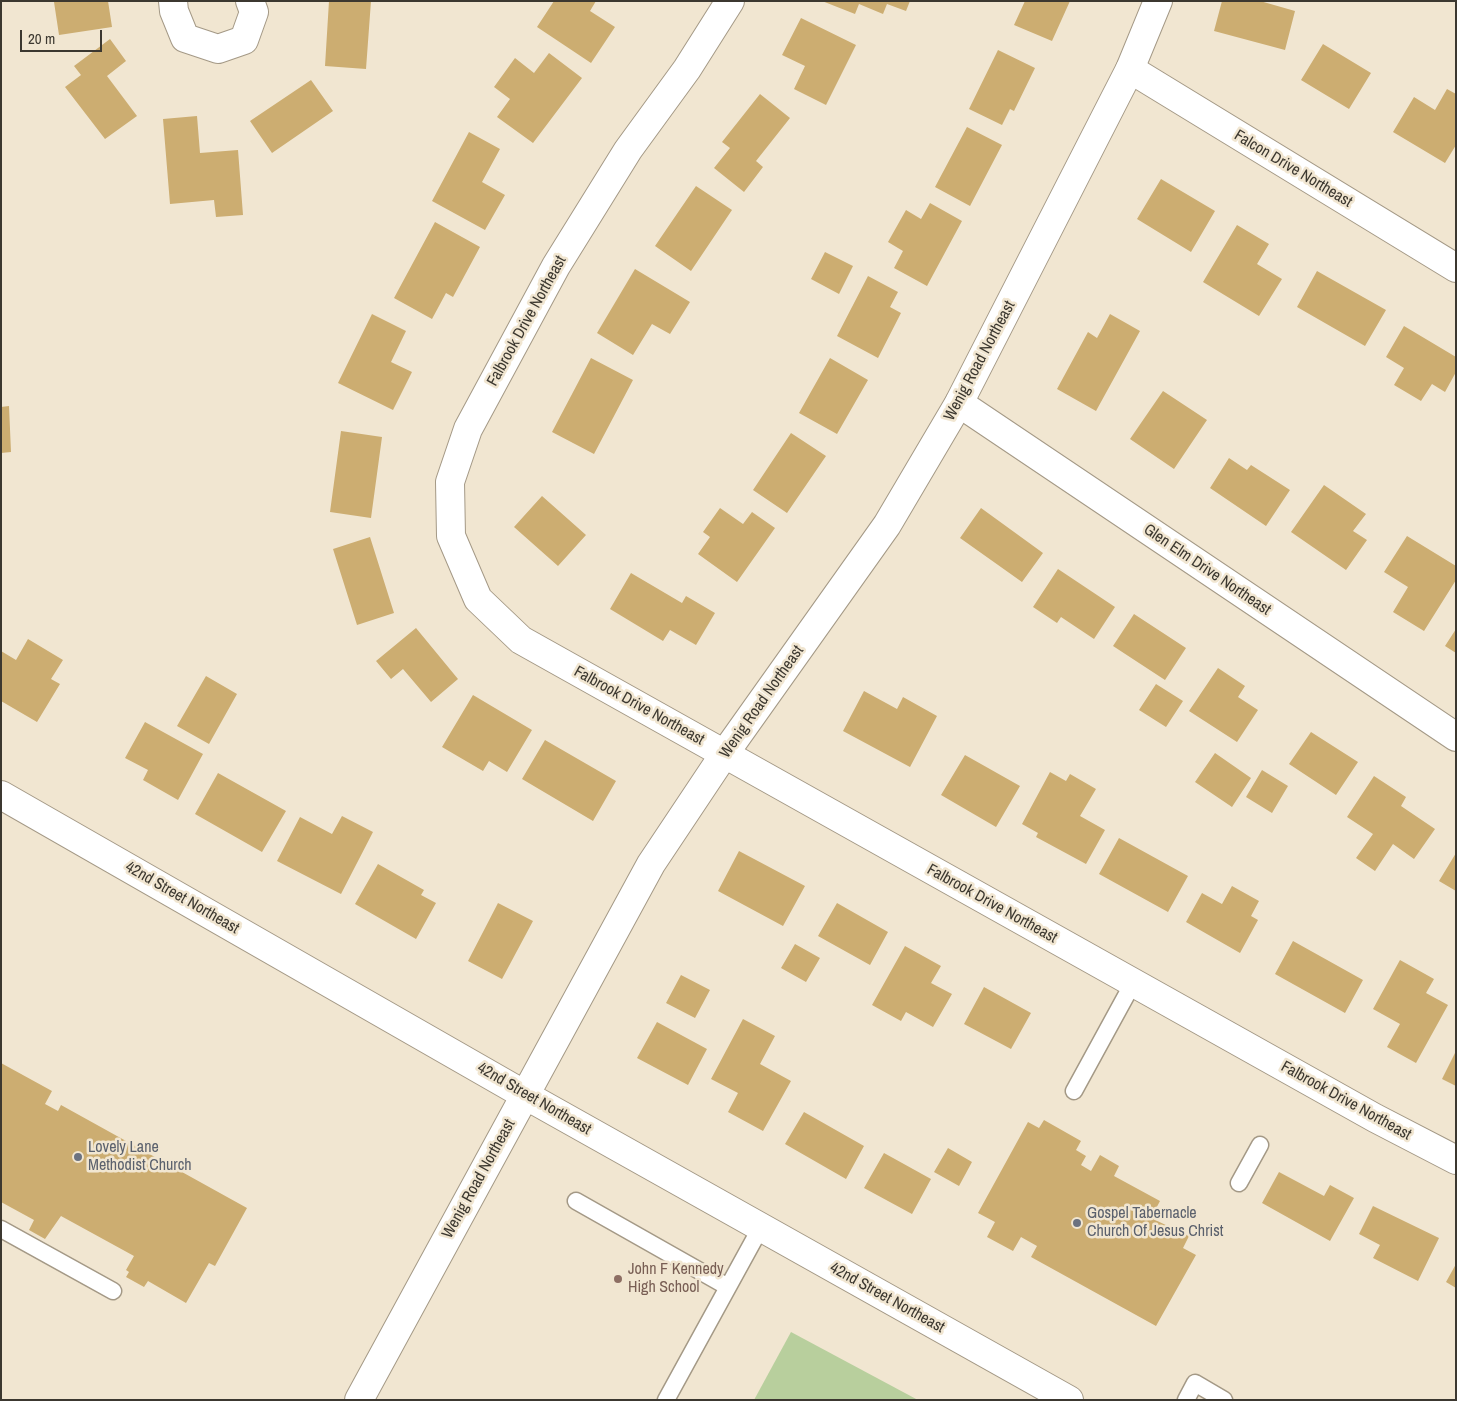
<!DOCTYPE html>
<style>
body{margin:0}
#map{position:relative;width:1457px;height:1401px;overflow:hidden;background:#f1e6d1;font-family:"Archivo Narrow",sans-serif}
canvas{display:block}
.frame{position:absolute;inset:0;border:2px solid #3c3830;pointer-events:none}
.scale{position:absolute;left:20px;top:30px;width:82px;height:22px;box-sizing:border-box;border:2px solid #3c3830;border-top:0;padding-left:6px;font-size:15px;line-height:18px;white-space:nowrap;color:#3c3830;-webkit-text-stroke:4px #f1e6d1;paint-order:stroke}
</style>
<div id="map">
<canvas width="1457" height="1401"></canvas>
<div class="frame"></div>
<div class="scale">20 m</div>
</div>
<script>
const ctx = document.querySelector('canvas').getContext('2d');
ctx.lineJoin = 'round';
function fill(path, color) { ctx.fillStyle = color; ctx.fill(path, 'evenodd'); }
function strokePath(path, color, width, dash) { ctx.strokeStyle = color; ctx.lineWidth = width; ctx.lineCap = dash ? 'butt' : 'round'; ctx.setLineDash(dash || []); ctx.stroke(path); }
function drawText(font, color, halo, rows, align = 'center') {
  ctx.font = font + ' "Archivo Narrow",sans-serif'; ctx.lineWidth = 5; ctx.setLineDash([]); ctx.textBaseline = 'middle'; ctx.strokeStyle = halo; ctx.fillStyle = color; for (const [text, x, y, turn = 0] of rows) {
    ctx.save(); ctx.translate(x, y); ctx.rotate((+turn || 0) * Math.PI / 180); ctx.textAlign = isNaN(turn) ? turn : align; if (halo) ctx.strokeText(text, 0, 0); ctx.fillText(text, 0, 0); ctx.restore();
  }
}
fill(new Path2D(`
 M 791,1332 L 918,1400 L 754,1400 Z`), '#b8cf9d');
fill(new Path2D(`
 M 61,1 L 108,1 L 112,27 L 59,35 L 54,2 Z
 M 329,1 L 371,1 L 366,69 L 325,66 Z
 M 554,1 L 596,1 L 590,11 L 615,27 L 591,63 L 537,27 Z
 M 822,1 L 910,1 L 906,11 L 887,4 L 883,14 L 859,4 L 855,14 Z
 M 1025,1 L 1070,1 L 1052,41 L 1014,25 Z
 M 1222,1 L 1260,1 L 1295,11 L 1285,50 L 1214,31 Z
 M 801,18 L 856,45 L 826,105 L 794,89 L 805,66 L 782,55 Z
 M 110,39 L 126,61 L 107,76 L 137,116 L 105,139 L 65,87 L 81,75 L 74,66 Z
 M 1323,44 L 1371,73 L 1349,109 L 1301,80 Z
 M 998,50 L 1035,68 L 1014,111 L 1010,109 L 1002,125 L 969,109 Z
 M 549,53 L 582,78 L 533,143 L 497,117 L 510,99 L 494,87 L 515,58 L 534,73 Z
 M 311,80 L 333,111 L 272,153 L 250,121 Z
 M 1447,89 L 1456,94 L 1456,145 L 1445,163 L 1393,132 L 1414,97 L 1435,110 Z
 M 760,94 L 790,118 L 756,161 L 763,167 L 744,192 L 714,168 L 730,148 L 722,142 Z
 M 197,116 L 200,153 L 238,150 L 243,215 L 216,217 L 214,200 L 170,204 L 163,119 Z
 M 967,127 L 1002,145 L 970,206 L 935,187 Z
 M 469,132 L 500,149 L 482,182 L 505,195 L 485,230 L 432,201 Z
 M 1161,179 L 1215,211 L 1191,252 L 1137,219 Z
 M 696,186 L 732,210 L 691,271 L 655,246 Z
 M 930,203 L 962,221 L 927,286 L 894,268 L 903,251 L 888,242 L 906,210 L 921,219 Z
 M 435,222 L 480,247 L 453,297 L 446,293 L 432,319 L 394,298 Z
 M 1237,225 L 1269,244 L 1257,264 L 1282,279 L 1259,316 L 1203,282 Z
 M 825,252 L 853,266 L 839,294 L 811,279 Z
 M 635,269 L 690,302 L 670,334 L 652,324 L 633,355 L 597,333 Z
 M 1317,271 L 1386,310 L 1365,346 L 1297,307 Z
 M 868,276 L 898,292 L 890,307 L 901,313 L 878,358 L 837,336 Z
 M 372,314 L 406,331 L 391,362 L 412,372 L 393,410 L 338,383 Z
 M 1110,314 L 1140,331 L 1096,411 L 1057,389 L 1088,332 L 1097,338 Z
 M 1404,326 L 1456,357 L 1456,372 L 1445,392 L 1432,384 L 1421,401 L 1394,385 L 1404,368 L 1386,357 Z
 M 591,358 L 633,380 L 594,454 L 552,432 Z
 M 830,358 L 868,380 L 837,434 L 799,413 Z
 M 1163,391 L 1207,420 L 1174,469 L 1130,439 Z
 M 9,406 L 11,452 L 1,453 L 1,407 Z
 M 341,431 L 382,437 L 371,518 L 330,512 Z
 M 791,433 L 826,456 L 787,513 L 753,490 Z
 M 1229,458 L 1247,470 L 1251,465 L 1290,490 L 1266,526 L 1210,488 Z
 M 1324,485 L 1366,514 L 1353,531 L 1367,540 L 1346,570 L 1291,532 Z
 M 542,496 L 586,535 L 558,566 L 514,527 Z
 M 720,508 L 743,524 L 752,512 L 775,528 L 737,582 L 698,554 L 710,537 L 703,532 Z
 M 981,508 L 1043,553 L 1022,582 L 960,538 Z
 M 1407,536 L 1456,566 L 1456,580 L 1424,631 L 1393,612 L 1408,587 L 1384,572 Z
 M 370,537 L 394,613 L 357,625 L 333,549 Z
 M 1058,569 L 1115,607 L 1094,639 L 1061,617 L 1057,623 L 1033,607 Z
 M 631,573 L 682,603 L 686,596 L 715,613 L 696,645 L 670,630 L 663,641 L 610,609 Z
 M 1134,614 L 1186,648 L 1165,680 L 1113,646 Z
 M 416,628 L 458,679 L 431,702 L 403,669 L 391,679 L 376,661 Z
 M 1456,629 L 1456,653 L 1445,646 Z
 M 28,639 L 63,660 L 51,679 L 60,684 L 37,722 L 1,701 L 1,651 L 16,660 Z
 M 1218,668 L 1245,686 L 1238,697 L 1258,710 L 1237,742 L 1189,711 Z
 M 206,676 L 237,694 L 209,744 L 177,726 Z
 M 1156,684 L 1183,701 L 1166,727 L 1139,710 Z
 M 864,691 L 897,709 L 903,697 L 937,716 L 910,767 L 843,731 Z
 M 473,695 L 532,730 L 507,772 L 489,761 L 483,771 L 442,747 Z
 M 145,722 L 203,754 L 178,800 L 143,780 L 148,770 L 125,758 Z
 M 1311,732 L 1358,762 L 1336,795 L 1289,764 Z
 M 545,740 L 616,781 L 593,821 L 522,779 Z
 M 1215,753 L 1251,778 L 1232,807 L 1195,782 Z
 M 965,755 L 1020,786 L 996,827 L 941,795 Z
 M 1262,770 L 1288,786 L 1272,813 L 1246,797 Z
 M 1050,772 L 1066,781 L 1070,774 L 1096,789 L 1080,816 L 1105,830 L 1086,864 L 1036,837 L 1038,833 L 1022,824 Z
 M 218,773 L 286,811 L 262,852 L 195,814 Z
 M 1374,776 L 1406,797 L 1401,806 L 1435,829 L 1414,859 L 1393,844 L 1375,871 L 1356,858 L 1373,834 L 1347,817 Z
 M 342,816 L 373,832 L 341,894 L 277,861 L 300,817 L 332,834 Z
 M 1119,838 L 1188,876 L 1168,912 L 1099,874 Z
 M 739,851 L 805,886 L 783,926 L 718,891 Z
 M 1456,853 L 1456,891 L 1439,881 Z
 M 378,864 L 424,890 L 421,895 L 436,903 L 416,939 L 355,904 Z
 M 1232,886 L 1259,901 L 1251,916 L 1258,920 L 1240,953 L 1186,922 L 1202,893 L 1222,904 Z
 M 498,903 L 533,921 L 502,979 L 468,961 Z
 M 837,903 L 888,932 L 870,965 L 818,936 Z
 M 1293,941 L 1363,980 L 1345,1013 L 1275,974 Z
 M 795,944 L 820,958 L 806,982 L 781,968 Z
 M 905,946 L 941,966 L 931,983 L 952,994 L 933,1027 L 906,1012 L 901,1021 L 872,1005 Z
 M 1400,960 L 1434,979 L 1426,993 L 1448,1005 L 1416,1063 L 1387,1047 L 1400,1024 L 1373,1009 Z
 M 681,975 L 710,990 L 695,1018 L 666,1003 Z
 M 984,987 L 1031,1013 L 1011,1049 L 964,1024 Z
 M 743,1019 L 775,1036 L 760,1064 L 791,1081 L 763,1131 L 728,1112 L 738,1093 L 711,1079 Z
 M 657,1022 L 707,1049 L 688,1085 L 637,1058 Z
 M 1456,1051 L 1456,1086 L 1442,1079 Z
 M 1,1063 L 52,1091 L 45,1104 L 58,1111 L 61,1105 L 247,1208 L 215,1266 L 209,1263 L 186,1303 L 148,1281 L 144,1287 L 126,1277 L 129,1272 L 126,1270 L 134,1256 L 61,1216 L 45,1239 L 29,1230 L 34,1220 L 1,1202 Z
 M 804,1112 L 864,1146 L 846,1179 L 785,1144 Z
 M 1044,1120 L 1081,1141 L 1076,1150 L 1086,1156 L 1081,1165 L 1091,1171 L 1100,1155 L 1119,1166 L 1114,1176 L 1160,1201 L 1151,1218 L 1189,1236 L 1183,1248 L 1196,1255 L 1156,1326 L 1031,1257 L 1037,1246 L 1021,1237 L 1013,1251 L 987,1237 L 995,1222 L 978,1213 L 1028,1122 L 1039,1128 Z
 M 948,1148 L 972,1162 L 959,1186 L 934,1172 Z
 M 884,1153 L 931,1179 L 912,1214 L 864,1188 Z
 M 1279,1172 L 1324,1196 L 1330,1185 L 1354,1198 L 1330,1241 L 1262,1203 Z
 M 1373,1206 L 1439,1238 L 1418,1281 L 1373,1258 L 1380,1245 L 1359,1234 Z
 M 1456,1264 L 1456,1288 L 1446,1282 Z`), '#ccad71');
const lane = new Path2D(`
 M 1074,1091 L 1133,983
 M 1239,1183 L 1260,1145
 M 576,1201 L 728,1287
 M 1,1229 L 113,1291
 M 666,1400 L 761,1227
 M 1186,1400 L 1195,1383 L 1224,1400`);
const street = new Path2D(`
 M 173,1 L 174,11 L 185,38 L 218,49 L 244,40 L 254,12 L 250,1
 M 730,1 L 687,69 L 628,150 L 556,266 L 468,429 L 450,482 L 451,536 L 478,599 L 521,640 L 1375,1118 L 1456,1160
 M 1130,69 L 1456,268
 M 959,403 L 1456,737`);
const secondary = new Path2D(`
 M 1,795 L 525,1095 L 1069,1400
 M 359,1400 L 651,864 L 725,753 L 887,525 L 959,403 L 1130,69 L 1158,1`);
strokePath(lane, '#a49986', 19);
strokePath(street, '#a49986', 30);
strokePath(secondary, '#a49986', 30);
strokePath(lane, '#fff', 16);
strokePath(street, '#fff', 28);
strokePath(secondary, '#fff', 28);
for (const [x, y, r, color] of [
 [78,1157,5,"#6b7280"],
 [1077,1223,5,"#6b7280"],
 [618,1279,5,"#8d6e63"]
]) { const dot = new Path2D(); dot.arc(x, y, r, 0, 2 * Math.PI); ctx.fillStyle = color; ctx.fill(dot); strokePath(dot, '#f1e6d1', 2); }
drawText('16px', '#3c3830', '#f1e6d1', [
 ["Falcon Drive Northeast",1293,169,31],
 ["Falbrook Drive Northeast",527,321,-61],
 ["Wenig Road Northeast",980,361,-62],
 ["Glen Elm Drive Northeast",1207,570,34],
 ["Wenig Road Northeast",762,702,-55],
 ["Falbrook Drive Northeast",639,706,29],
 ["42nd Street Northeast",182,898,30],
 ["Falbrook Drive Northeast",992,904,29],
 ["42nd Street Northeast",534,1099,30],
 ["Falbrook Drive Northeast",1346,1101,29],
 ["Wenig Road Northeast",479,1179,-61],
 ["42nd Street Northeast",887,1298,29]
]);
drawText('16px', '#5b616d', '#f1e6d1', [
 ["Lovely Lane",88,1148],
 ["Methodist Church",88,1166],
 ["Gospel Tabernacle",1087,1214],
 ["Church Of Jesus Christ",1087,1232]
], 'left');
drawText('16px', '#785e54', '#f1e6d1', [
 ["John F Kennedy",628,1270],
 ["High School",628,1288]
], 'left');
</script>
